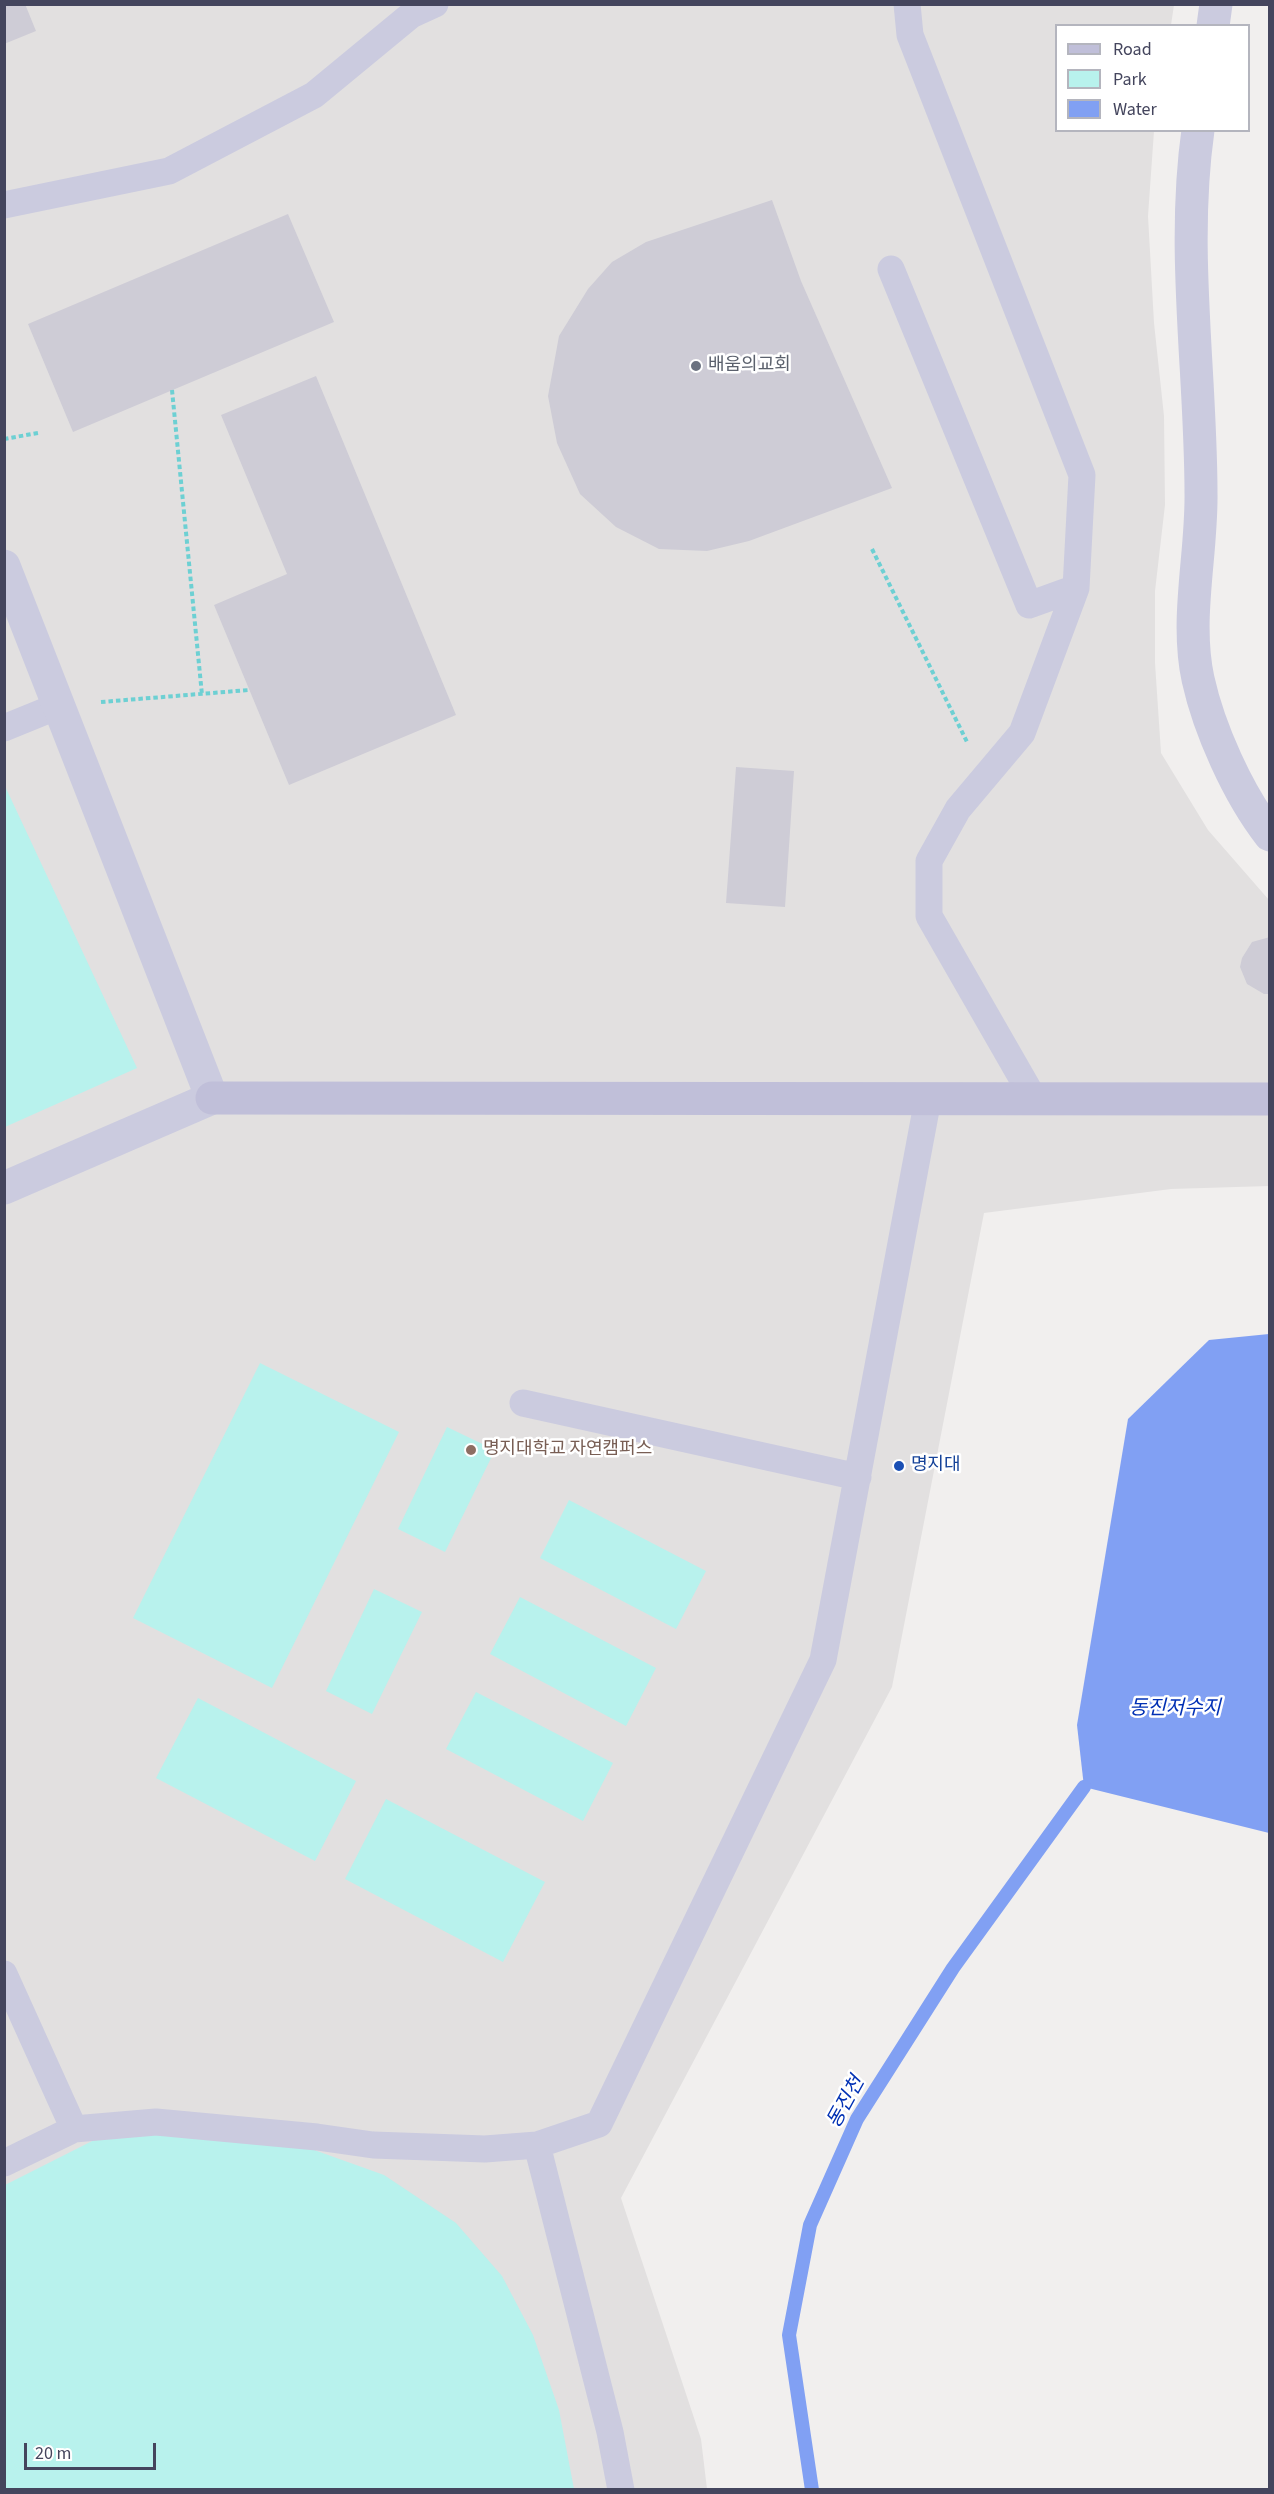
<!DOCTYPE html>
<meta charset="utf-8">
<style>
body{margin:0}
#map{position:relative;width:1274px;height:2494px;overflow:hidden;background:#f1efee;font-family:"Source Sans 3",sans-serif}
canvas{display:block}
.frame{position:absolute;inset:0;border:6px solid #44455d;pointer-events:none}
.legend{position:absolute;left:1055px;top:24px;width:195px;height:108px;box-sizing:border-box;background:#fff;border:2px solid #b4b5be;margin:0;padding:8px 10px;list-style:none;font-size:18px;color:#44455d}
.legend li{display:flex;align-items:center;gap:12px;height:30px}
.legend b{width:30px;border:2px solid #b4b5be}
.scale{position:absolute;left:24px;top:2443px;width:132px;height:27px;box-sizing:border-box;border:3px solid #44455d;border-top:0;padding-left:8px;font-size:18px;line-height:21px;white-space:nowrap;color:#44455d;-webkit-text-stroke:4px #fff;paint-order:stroke}
</style>
<div id="map">
<canvas width="1274" height="2494"></canvas>
<div class="frame"></div>
<ul class="legend">
<li><b style="height:8px;background:#c0bfd9"></b>Road</li>
<li><b style="height:16px;background:#b8f2ed"></b>Park</li>
<li><b style="height:16px;background:#81a0f3"></b>Water</li>
</ul>
<div class="scale">20 m</div>
</div>
<script>
const ctx = document.querySelector('canvas').getContext('2d');
ctx.lineJoin = 'round';
function fill(path, color) { ctx.fillStyle = color; ctx.fill(path, 'evenodd'); }
function strokePath(path, color, width, dash) { ctx.strokeStyle = color; ctx.lineWidth = width; ctx.lineCap = dash ? 'butt' : 'round'; ctx.setLineDash(dash || []); ctx.stroke(path); }
function drawText(font, color, halo, rows, align = 'center') {
  ctx.font = font + ' "Source Sans 3","Noto Sans KR",sans-serif'; ctx.lineWidth = 5; ctx.setLineDash([]); ctx.textBaseline = 'middle'; ctx.strokeStyle = halo; ctx.fillStyle = color; for (const [text, x, y, turn = 0] of rows) {
    ctx.save(); ctx.translate(x, y); ctx.rotate((+turn || 0) * Math.PI / 180); ctx.textAlign = isNaN(turn) ? turn : align; if (halo) ctx.strokeText(text, 0, 0); ctx.fillText(text, 0, 0); ctx.restore();
  }
}
fill(new Path2D(`
 M 5,5 L 1174,5 L 1171,25 L 1056,26 L 1056,130 L 1154,131 L 1148,216 L 1154,323 L 1164,416 L 1165,505 L 1155,591 L 1155,663 L 1161,753 L 1208,830 L 1269,900 L 1269,1186 L 1171,1189 L 984,1213 L 892,1687 L 621,2198 L 701,2439 L 707,2489 L 5,2490 Z`), '#e2e0e0');
fill(new Path2D(`
 M 4,784 L 137,1068 L 5,1127 L 4,1127 Z
 M 260,1363 L 399,1432 L 272,1688 L 133,1618 Z
 M 447,1427 L 495,1450 L 445,1552 L 398,1529 Z
 M 569,1500 L 706,1571 L 676,1629 L 540,1558 Z
 M 374,1589 L 422,1612 L 372,1714 L 326,1691 Z
 M 520,1597 L 656,1668 L 626,1726 L 490,1654 Z
 M 476,1692 L 613,1763 L 583,1821 L 446,1749 Z
 M 198,1698 L 356,1781 L 315,1861 L 156,1778 Z
 M 386,1799 L 545,1882 L 503,1962 L 345,1879 Z
 M 203,2132 L 303,2146 L 384,2175 L 456,2223 L 502,2276 L 533,2335 L 559,2410 L 574,2489 L 5,2490 L 5,2185 L 108,2133 Z`), '#b8f2ed');
fill(new Path2D(`
 M 1269,1334 L 1270,1334 L 1269,1833 L 1084,1787 L 1077,1725 L 1128,1419 L 1209,1340 Z`), '#81a0f3');
strokePath(new Path2D(`
 M 812,2490 L 789,2335 L 810,2225 L 857,2119 L 953,1968 L 1084,1787`), '#81a0f3', 14);
fill(new Path2D(`
 M 4,4 L 25,4 L 36,31 L 4,44 Z
 M 772,200 L 801,281 L 892,488 L 749,541 L 707,551 L 659,549 L 616,527 L 580,494 L 557,443 L 548,396 L 559,336 L 588,289 L 612,262 L 646,242 Z
 M 288,214 L 334,322 L 73,432 L 28,324 Z
 M 316,376 L 456,715 L 289,785 L 214,605 L 287,574 L 221,415 Z
 M 736,767 L 794,771 L 785,907 L 726,903 Z
 M 1270,937 L 1270,994 L 1264,994 L 1247,984 L 1240,967 L 1242,958 L 1252,942 Z`), '#ceccd6');
strokePath(new Path2D(`
 M 172,390 L 202,695
 M 4,439 L 38,433
 M 872,549 L 967,742
 M 101,702 L 249,690`), '#6dd0d3', 4, [4.5, 3]);
strokePath(new Path2D(`
 M 907,4 L 910,35 L 1082,475 L 1076,588 L 1022,733 L 958,809 L 929,861 L 929,916 L 1034,1099
 M 4,205 L 169,171 L 314,95 L 411,15 L 435,4
 M 891,269 L 1029,605 L 1076,588
 M 4,728 L 58,706
 M 523,1403 L 858,1477
 M 4,1974 L 74,2129
 M 537,2145 L 610,2432 L 621,2490
 M 4,2163 L 74,2129 L 156,2122 L 317,2137 L 373,2145 L 485,2149 L 537,2145 L 599,2124 L 823,1660 L 928,1099`), '#cbcbdf', 27);
strokePath(new Path2D(`
 M 4,566 L 212,1098 L 4,1188`), '#cbcbdf', 33);
strokePath(new Path2D(`
 M 1213,26 L 1216,4
 M 1198,130 C 1181,250 1201,373 1201,493 C 1202,554 1185,619 1198,679 C 1209,729 1238,794 1270,835`), '#cbcbdf', 33);
strokePath(new Path2D(`
 M 212,1098 L 1270,1099`), '#c0bfd9', 33);
for (const [x, y, r, color] of [
 [696,366,6,"#6b7280"],
 [471,1450,6,"#8d6e63"],
 [899,1466,6,"#1a4fb4"]
]) { const dot = new Path2D(); dot.arc(x, y, r, 0, 2 * Math.PI); ctx.fillStyle = color; ctx.fill(dot); strokePath(dot, '#fff', 2); }
drawText('18px', '#5b616d', '#fff', [
 ["배움의교회",708,366]
], 'left');
drawText('18px', '#785e54', '#fff', [
 ["명지대학교 자연캠퍼스",483,1450]
], 'left');
drawText('18px', '#164399', '#fff', [
 ["명지대",911,1466]
], 'left');
drawText('italic 20px', '#0130b4', '#fff', [
 ["동진저수지",1175,1710],
 ["동진천",847,2103,-61]
]);
</script>
